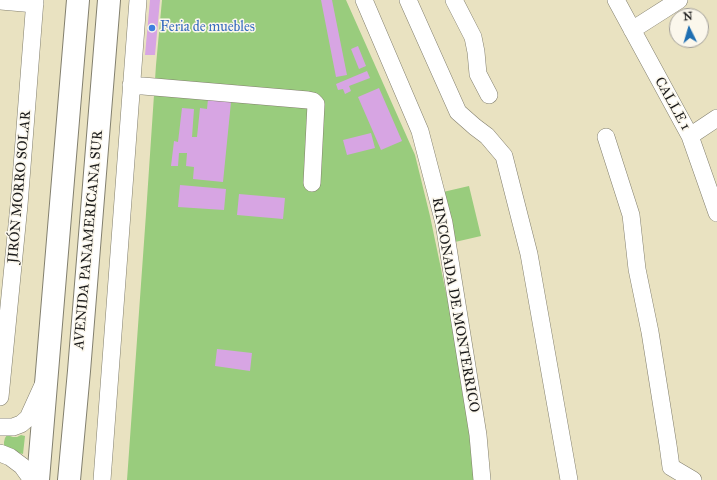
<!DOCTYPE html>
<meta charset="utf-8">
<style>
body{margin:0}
#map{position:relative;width:717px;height:480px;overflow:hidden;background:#e9e2c1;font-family:"IM FELL Great Primer",serif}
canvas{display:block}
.north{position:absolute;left:669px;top:8px;width:40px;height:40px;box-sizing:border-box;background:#fbf7ec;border:1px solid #a29f99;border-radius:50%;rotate:355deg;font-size:11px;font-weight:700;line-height:16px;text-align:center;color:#1c1c1c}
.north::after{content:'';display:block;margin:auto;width:14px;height:18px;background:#1f6fb2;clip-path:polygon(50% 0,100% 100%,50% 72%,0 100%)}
</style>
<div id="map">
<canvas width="717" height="480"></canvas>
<div class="north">N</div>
</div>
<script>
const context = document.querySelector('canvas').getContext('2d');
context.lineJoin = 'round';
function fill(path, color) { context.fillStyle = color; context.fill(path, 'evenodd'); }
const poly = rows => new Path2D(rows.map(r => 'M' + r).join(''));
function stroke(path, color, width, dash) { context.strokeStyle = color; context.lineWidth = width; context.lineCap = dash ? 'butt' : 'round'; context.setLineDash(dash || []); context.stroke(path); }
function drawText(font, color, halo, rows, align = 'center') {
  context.font = font + ' "IM FELL Great Primer",serif'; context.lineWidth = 3; context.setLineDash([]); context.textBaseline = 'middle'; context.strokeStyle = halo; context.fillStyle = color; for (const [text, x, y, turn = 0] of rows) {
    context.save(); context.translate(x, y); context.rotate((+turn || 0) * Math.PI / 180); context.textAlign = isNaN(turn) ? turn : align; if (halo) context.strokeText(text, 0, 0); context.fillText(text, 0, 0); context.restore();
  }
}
const green = poly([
 [162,0,346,0,415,155,430,216,449,307,475,466,476,480,127,480,146,214,156,65],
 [469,186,481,236,455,242,443,192],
 [7,435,13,437,17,437,21,435,25,436,23,454,4,449,4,442,5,438]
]);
const building = poly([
 [150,0,160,0,155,55,145,55],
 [321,0,332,0,347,75,336,77],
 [358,46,366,66,359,69,351,49],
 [367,71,370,78,349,86,351,91,345,94,343,89,338,90,336,84],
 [379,88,402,141,381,150,358,97],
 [208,99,231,102,223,182,193,179,194,167,186,166,187,153,179,153,178,166,171,166,174,141,178,142,182,108,194,109,192,137,197,137,200,108,207,109],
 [371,133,375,148,347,155,343,140],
 [180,185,226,189,224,210,178,207],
 [239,194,285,198,283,219,237,215],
 [217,349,252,353,250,371,215,366]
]);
const minor = poly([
 [364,0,420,131,444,223,478,435,482,480],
 [408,0,458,112,475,127,487,136,504,156,529,254,569,480],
 [454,0,473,37,476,52,478,74,489,95],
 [616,0,690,136,717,213],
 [0,1,35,4],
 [632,30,679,0],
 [131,85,308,100,313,101,316,104,312,183],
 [690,136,717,118],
 [606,137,631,215,637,269,650,332,668,445,671,467,693,480],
 [0,397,19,205,35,0],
 [0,427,13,427,21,424,28,418,43,385],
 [0,453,10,457,22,466,32,480],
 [102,480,138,0]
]);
const highway = poly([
 [38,480,78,0],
 [69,480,79,371,109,0]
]);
const markers = [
 [152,28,4,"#3f7fe0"]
];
const shopNames = [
 ["Feria de muebles",160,28]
];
const streetNames = [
 ["CALLE 1",672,104,61],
 ["JIRÓN MORRO SOLAR",20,187,-85],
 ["AVENIDA PANAMERICANA SUR",89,240,-85],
 ["RINCONADA DE MONTERRICO",455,305,80]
];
fill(green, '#99cc7d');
fill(building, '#d7a5e3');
stroke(minor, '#827f6e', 18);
stroke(highway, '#827f6e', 24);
stroke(minor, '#fff', 17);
stroke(highway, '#fff', 22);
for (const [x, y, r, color] of markers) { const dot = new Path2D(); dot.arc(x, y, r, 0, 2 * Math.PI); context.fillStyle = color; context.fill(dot); stroke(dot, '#fbf7ec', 1.5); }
drawText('14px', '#366cbe', '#fbf7ec', shopNames, 'left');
drawText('14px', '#1c1c1c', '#fbf7ec', streetNames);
</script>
